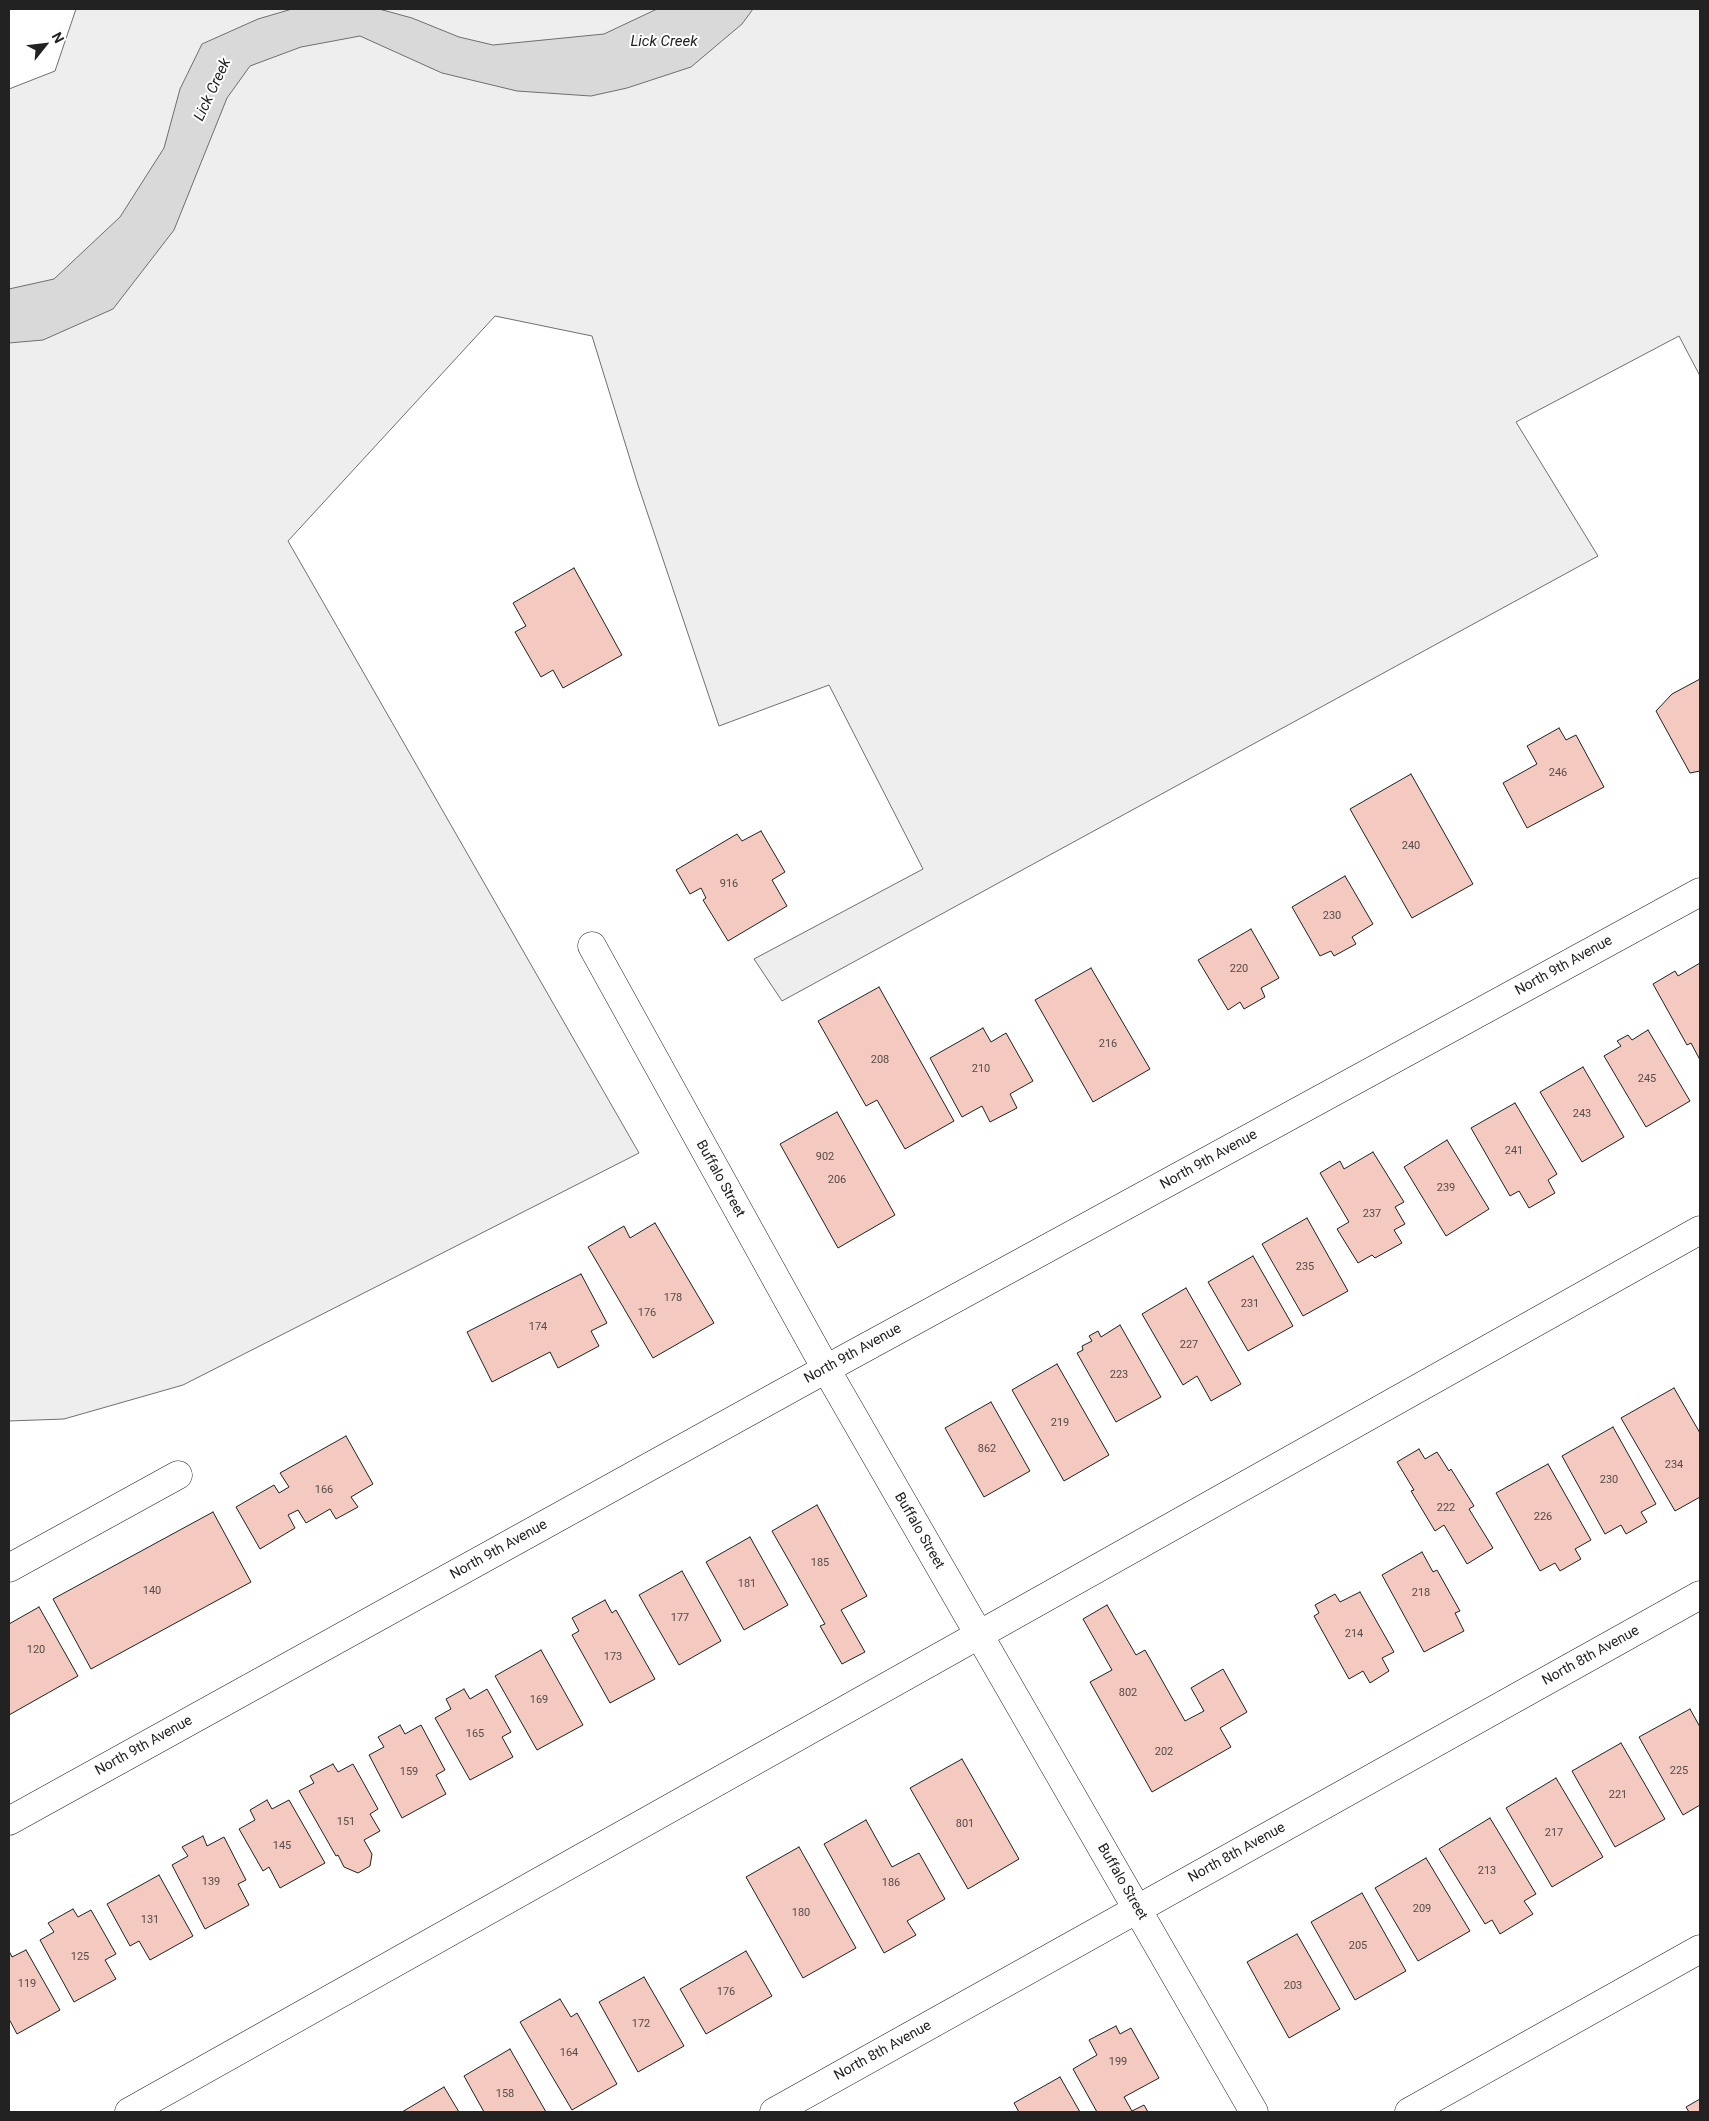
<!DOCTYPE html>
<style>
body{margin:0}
#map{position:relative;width:1709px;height:2121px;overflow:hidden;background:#fff;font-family:Roboto,sans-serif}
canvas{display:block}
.frame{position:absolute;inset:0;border:10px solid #222;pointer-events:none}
.north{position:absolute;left:20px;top:20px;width:50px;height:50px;-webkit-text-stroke:4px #fff;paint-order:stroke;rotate:61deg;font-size:14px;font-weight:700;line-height:20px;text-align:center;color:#222}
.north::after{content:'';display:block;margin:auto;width:18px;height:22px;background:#222;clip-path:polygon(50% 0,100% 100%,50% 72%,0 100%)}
</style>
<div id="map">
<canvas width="1709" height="2121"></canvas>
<div class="frame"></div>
<div class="north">N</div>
</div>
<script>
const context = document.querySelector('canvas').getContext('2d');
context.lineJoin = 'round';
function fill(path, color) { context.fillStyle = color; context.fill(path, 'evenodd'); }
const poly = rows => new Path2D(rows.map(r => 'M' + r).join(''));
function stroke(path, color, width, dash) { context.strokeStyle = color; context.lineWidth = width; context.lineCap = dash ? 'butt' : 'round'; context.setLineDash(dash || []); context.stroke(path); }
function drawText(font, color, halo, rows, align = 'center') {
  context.font = font + ' Roboto,sans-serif'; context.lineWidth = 4; context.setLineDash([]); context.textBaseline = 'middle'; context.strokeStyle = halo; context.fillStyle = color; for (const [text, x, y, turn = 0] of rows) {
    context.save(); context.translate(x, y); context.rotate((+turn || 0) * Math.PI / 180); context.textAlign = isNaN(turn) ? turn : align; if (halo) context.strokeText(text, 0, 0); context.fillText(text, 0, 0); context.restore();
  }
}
const green = poly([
 [76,9,1700,9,1700,376,1679,336,1516,422,1598,556,782,1001,754,959,923,869,829,685,719,726,638,485,592,336,495,316,288,541,639,1153,183,1385,64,1419,9,1421,9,89,55,71,76,9]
]);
const water = poly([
 [292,9,379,9,412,18,459,37,493,45,604,34,657,9,753,9,742,24,691,67,627,88,591,96,517,91,442,73,360,36,301,47,250,66,227,98,174,230,113,309,43,340,9,343,9,289,54,279,120,217,164,148,180,89,202,44,258,19,292,9]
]);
const building = poly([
 [574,568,622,655,563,688,553,670,541,677,515,632,526,626,513,603,574,568],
 [1700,679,1700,771,1690,773,1656,711,1672,694,1700,679],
 [1559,728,1566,740,1576,735,1604,787,1527,828,1503,783,1537,764,1527,746,1559,728],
 [1411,774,1473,884,1412,918,1350,809,1411,774],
 [761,831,785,872,772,880,787,906,728,941,703,900,706,898,701,888,690,894,676,870,737,834,742,841,761,831],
 [1345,876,1373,924,1352,937,1356,944,1334,956,1331,951,1320,956,1292,907,1345,876],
 [1251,929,1279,978,1261,988,1265,997,1244,1009,1240,1002,1228,1010,1198,960,1251,929],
 [1700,963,1700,1060,1691,1043,1687,1045,1653,984,1675,971,1678,976,1700,963],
 [1091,968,1150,1069,1093,1102,1035,1000,1091,968],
 [879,987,954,1121,905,1149,877,1100,866,1106,818,1021,879,987],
 [983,1028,991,1042,1006,1033,1033,1081,1010,1094,1017,1108,990,1122,982,1106,962,1117,930,1058,983,1028],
 [1648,1030,1690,1101,1646,1127,1604,1056,1621,1046,1617,1041,1628,1035,1632,1040,1648,1030],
 [1583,1067,1624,1137,1582,1162,1540,1092,1583,1067],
 [1515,1103,1557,1174,1548,1180,1555,1193,1529,1208,1519,1191,1510,1196,1471,1128,1515,1103],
 [837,1112,895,1215,838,1248,780,1144,837,1112],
 [1447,1140,1489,1209,1446,1236,1404,1167,1447,1140],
 [1373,1152,1404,1202,1395,1207,1405,1224,1394,1230,1402,1243,1375,1258,1372,1255,1358,1263,1337,1229,1349,1222,1320,1173,1340,1161,1344,1169,1373,1152],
 [1307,1218,1348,1291,1303,1316,1262,1244,1307,1218],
 [655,1223,714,1323,653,1358,588,1247,624,1226,630,1238,655,1223],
 [1253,1256,1293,1326,1248,1351,1208,1282,1253,1256],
 [581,1274,607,1323,591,1331,599,1346,558,1368,550,1352,492,1382,467,1332,581,1274],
 [1186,1288,1241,1384,1211,1401,1197,1376,1183,1385,1142,1314,1186,1288],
 [1120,1325,1161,1397,1116,1422,1077,1353,1083,1350,1082,1346,1092,1341,1089,1336,1098,1331,1101,1337,1120,1325],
 [1057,1364,1109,1455,1064,1481,1012,1390,1057,1364],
 [1674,1388,1700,1433,1700,1497,1675,1511,1621,1418,1674,1388],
 [991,1402,1030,1471,984,1497,945,1428,991,1402],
 [1613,1427,1656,1504,1641,1512,1647,1522,1626,1534,1621,1525,1605,1534,1562,1456,1613,1427],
 [346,1436,373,1484,351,1497,358,1507,336,1519,330,1509,306,1523,298,1510,288,1515,295,1528,260,1549,236,1507,274,1485,279,1493,289,1487,280,1473,346,1436],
 [1419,1449,1425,1459,1437,1452,1449,1471,1451,1469,1474,1506,1469,1509,1493,1548,1467,1564,1444,1525,1435,1531,1411,1491,1414,1490,1397,1462,1419,1449],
 [1548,1464,1591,1540,1575,1549,1581,1559,1560,1571,1555,1563,1540,1571,1496,1493,1548,1464],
 [817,1505,867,1596,841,1610,865,1652,842,1664,820,1626,825,1624,772,1531,817,1505],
 [213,1512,251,1582,91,1669,53,1599,213,1512],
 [750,1537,788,1605,744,1630,706,1562,750,1537],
 [1422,1552,1433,1572,1437,1570,1460,1611,1455,1613,1464,1631,1424,1652,1382,1575,1422,1552],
 [682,1571,721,1641,679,1665,639,1595,682,1571],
 [1360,1592,1394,1652,1382,1658,1389,1671,1370,1683,1363,1671,1349,1679,1314,1616,1319,1613,1315,1605,1335,1594,1340,1602,1360,1592],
 [605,1600,612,1613,616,1610,655,1679,610,1703,572,1635,579,1631,572,1618,605,1600],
 [1107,1605,1136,1655,1145,1650,1185,1721,1204,1711,1191,1688,1223,1669,1247,1712,1220,1728,1231,1747,1152,1792,1090,1682,1112,1670,1083,1619,1107,1605],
 [39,1607,78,1676,9,1715,9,1624,39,1607],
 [541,1650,583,1725,537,1750,495,1676,541,1650],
 [464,1689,470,1699,487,1689,511,1732,502,1737,513,1757,470,1780,435,1718,451,1709,446,1699,464,1689],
 [1690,1709,1700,1727,1700,1805,1683,1815,1639,1737,1690,1709],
 [400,1725,405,1734,421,1725,445,1770,436,1775,446,1794,402,1818,369,1755,384,1747,378,1737,400,1725],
 [1621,1743,1665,1819,1615,1847,1572,1771,1621,1743],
 [962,1759,1019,1859,968,1889,910,1788,962,1759],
 [333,1764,338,1772,353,1764,378,1809,370,1814,380,1831,364,1840,372,1854,370,1866,358,1873,344,1867,338,1855,336,1856,299,1791,314,1783,310,1776,333,1764],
 [1556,1778,1603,1857,1552,1887,1506,1808,1556,1778],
 [267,1800,272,1809,289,1800,325,1863,280,1888,269,1867,263,1871,239,1829,255,1820,250,1810,267,1800],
 [1490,1818,1536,1894,1524,1901,1533,1914,1500,1934,1492,1920,1485,1924,1439,1849,1490,1818],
 [866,1820,892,1867,919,1853,945,1899,907,1921,916,1935,884,1953,824,1844,866,1820],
 [203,1836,207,1846,224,1837,246,1880,238,1884,249,1905,205,1929,172,1865,188,1856,182,1847,203,1836],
 [799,1847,856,1948,803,1978,746,1877,799,1847],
 [1426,1858,1470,1931,1418,1961,1375,1888,1426,1858],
 [159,1875,193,1936,150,1960,139,1941,130,1946,107,1904,159,1875],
 [1362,1893,1406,1971,1355,2000,1311,1922,1362,1893],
 [73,1909,78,1917,91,1910,116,1954,105,1960,116,1979,74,2002,40,1940,54,1932,48,1923,73,1909],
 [1297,1934,1340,2009,1289,2038,1247,1962,1297,1934],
 [26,1950,60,2010,17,2034,9,2019,9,1951,12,1957,26,1950],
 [746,1951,772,1996,706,2034,680,1989,746,1951],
 [644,1977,684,2046,638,2072,599,2002,644,1977],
 [560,1999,571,2017,577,2013,617,2084,572,2110,520,2022,560,1999],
 [1116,2026,1120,2034,1131,2028,1159,2078,1124,2097,1132,2111,1144,2105,1148,2112,1097,2112,1073,2069,1097,2055,1089,2040,1116,2026],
 [510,2049,546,2112,484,2112,464,2076,510,2049],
 [1060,2077,1080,2112,1019,2112,1014,2103,1060,2077],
 [444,2087,459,2112,402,2112,444,2087],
 [1700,2099,1700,2112,1689,2112,1686,2107,1700,2099]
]);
const minor = poly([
 [592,946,826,1369,1254,2112],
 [9,1568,178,1475],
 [9,1821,826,1369,1700,892],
 [129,2112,1700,1230],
 [774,2112,1700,1595],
 [1409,2112,1700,1949]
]);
const numberNames = [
 ["246",1558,773],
 ["240",1411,846],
 ["916",729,884],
 ["230",1332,916],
 ["220",1239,969],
 ["216",1108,1044],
 ["208",880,1060],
 ["210",981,1069],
 ["245",1647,1079],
 ["243",1582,1114],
 ["241",1514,1151],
 ["902",825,1157],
 ["206",837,1180],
 ["239",1446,1188],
 ["237",1372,1214],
 ["235",1305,1267],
 ["178",673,1298],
 ["231",1250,1304],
 ["176",647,1313],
 ["174",538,1327],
 ["227",1189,1345],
 ["223",1119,1375],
 ["219",1060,1423],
 ["862",987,1449],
 ["234",1674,1465],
 ["230",1609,1480],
 ["166",324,1490],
 ["222",1446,1508],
 ["226",1543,1517],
 ["185",820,1563],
 ["181",747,1584],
 ["140",152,1591],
 ["218",1421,1593],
 ["177",680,1618],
 ["214",1354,1634],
 ["120",36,1650],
 ["173",613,1657],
 ["802",1128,1693],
 ["169",539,1700],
 ["165",475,1734],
 ["202",1164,1752],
 ["225",1679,1771],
 ["159",409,1772],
 ["221",1618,1795],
 ["151",346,1822],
 ["801",965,1824],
 ["217",1554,1833],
 ["145",282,1846],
 ["213",1487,1871],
 ["139",211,1882],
 ["186",891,1883],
 ["209",1422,1909],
 ["180",801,1913],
 ["131",150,1920],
 ["205",1358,1946],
 ["125",80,1957],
 ["119",27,1984],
 ["203",1293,1986],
 ["176",726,1992],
 ["172",641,2024],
 ["164",569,2053],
 ["199",1118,2062],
 ["158",505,2094]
];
const streetNames = [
 ["North 9th Avenue",1564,966,-29],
 ["North 9th Avenue",1209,1160,-29],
 ["Buffalo Street",720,1179,61],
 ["North 9th Avenue",853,1354,-29],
 ["Buffalo Street",919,1531,60],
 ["North 9th Avenue",499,1550,-29],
 ["North 8th Avenue",1591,1656,-29],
 ["North 9th Avenue",144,1746,-29],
 ["North 8th Avenue",1237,1853,-29],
 ["Buffalo Street",1122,1882,60],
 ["North 8th Avenue",883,2051,-29]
];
const waterNames = [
 ["Lick Creek",664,42],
 ["Lick Creek",213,90,-65]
];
fill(green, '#eee');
stroke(green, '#6f6f6f', 1);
fill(water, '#d9d9d9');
stroke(water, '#6f6f6f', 1);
fill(building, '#f3c9c0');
stroke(building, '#222', 1);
stroke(minor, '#222', 29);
stroke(minor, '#fff', 28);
drawText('11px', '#564c4a', null, numberNames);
drawText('14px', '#222', '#fff', streetNames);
drawText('italic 15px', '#222', '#fff', waterNames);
</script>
